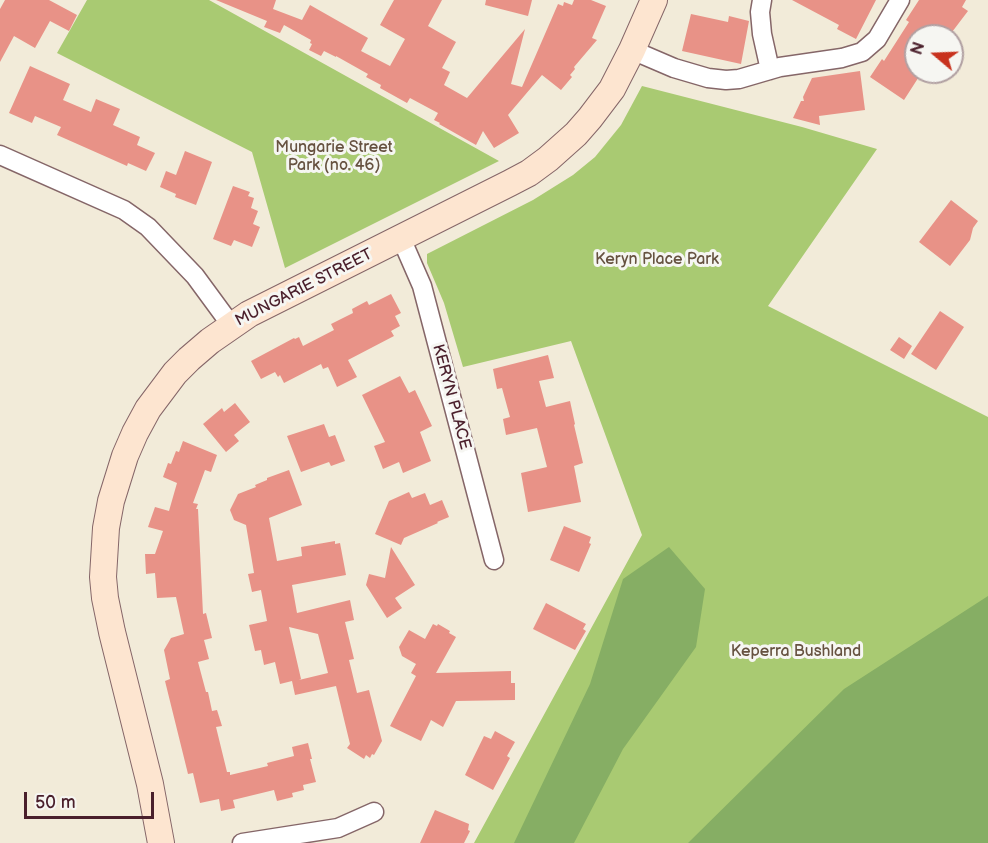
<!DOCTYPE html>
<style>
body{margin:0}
#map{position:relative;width:988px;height:843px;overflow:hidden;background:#f2ebd9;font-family:"Balsamiq Sans",sans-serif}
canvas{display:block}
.north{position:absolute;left:904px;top:24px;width:60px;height:60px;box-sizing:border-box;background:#f6f6f2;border:2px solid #b1a0a2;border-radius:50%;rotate:289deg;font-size:16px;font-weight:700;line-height:24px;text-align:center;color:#4a1f2b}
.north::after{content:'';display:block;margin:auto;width:21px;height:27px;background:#c8321e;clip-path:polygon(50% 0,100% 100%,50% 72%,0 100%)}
.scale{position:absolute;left:24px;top:792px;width:130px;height:27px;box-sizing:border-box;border:3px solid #4a1f2b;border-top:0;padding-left:8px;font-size:18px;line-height:21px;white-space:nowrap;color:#4a1f2b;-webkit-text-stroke:4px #f6f6f2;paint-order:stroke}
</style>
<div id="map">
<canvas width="988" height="843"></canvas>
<div class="north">N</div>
<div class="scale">50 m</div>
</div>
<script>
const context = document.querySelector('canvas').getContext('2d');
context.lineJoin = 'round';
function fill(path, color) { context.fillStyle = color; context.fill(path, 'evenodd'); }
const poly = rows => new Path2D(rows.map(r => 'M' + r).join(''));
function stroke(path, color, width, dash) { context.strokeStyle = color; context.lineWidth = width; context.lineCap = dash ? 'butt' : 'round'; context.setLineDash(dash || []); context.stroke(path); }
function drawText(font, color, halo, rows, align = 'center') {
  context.font = font + ' "Balsamiq Sans",sans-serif'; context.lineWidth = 6; context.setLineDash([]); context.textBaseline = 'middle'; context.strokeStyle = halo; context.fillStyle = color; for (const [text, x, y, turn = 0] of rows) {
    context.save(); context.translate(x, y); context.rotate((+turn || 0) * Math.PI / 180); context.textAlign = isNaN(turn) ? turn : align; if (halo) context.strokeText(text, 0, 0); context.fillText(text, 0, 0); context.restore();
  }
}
const green = poly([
 [87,0,209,0,499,161,285,268,252,152,57,53],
 [642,86,802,127,877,149,768,306,988,417,988,843,474,843,642,535,571,341,463,367,444,303,427,263,427,254,533,200,573,175,595,157,621,125]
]);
const forest = poly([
 [669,547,705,589,696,647,623,749,574,843,514,843,590,684,623,579],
 [988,596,988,843,688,843,844,689]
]);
const building = poly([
 [5,0,49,0,77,15,69,31,50,21,35,48,14,36,0,62,0,9],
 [216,0,276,0,273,9,302,20,310,5,368,38,361,51,390,66,405,39,380,25,394,0,442,0,428,26,456,42,442,68,450,72,444,85,467,98,525,29,511,84,522,87,558,4,563,6,564,2,572,5,574,0,591,0,606,6,592,38,597,40,574,67,575,69,570,75,572,77,561,90,542,75,508,115,519,133,494,148,483,131,476,145,439,124,440,123,434,120,438,113,410,98,407,103,380,88,381,85,366,77,368,74,336,56,336,57,324,51,321,56,309,50,312,44,310,43,311,40,284,25,280,33,264,27,267,21],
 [486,0,532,0,528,16,485,5],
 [792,0,876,0,856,39,837,29,839,25],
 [919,0,966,0,962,7,968,11,949,36,916,36,916,72,922,72,904,100,870,77,882,59,884,61,909,22,906,20],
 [691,14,728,22,729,16,749,21,741,64,682,51],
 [30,66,70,84,63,100,91,112,96,99,120,109,113,125,140,137,137,145,155,153,146,171,128,163,127,166,57,135,61,127,35,116,32,123,9,113],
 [860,71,865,110,819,116,820,125,793,118,801,101,804,101,803,97,812,78],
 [185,151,212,162,196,205,175,197,176,194,160,187,166,171,176,175],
 [233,186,250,192,248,196,254,198,251,208,258,211,253,224,260,227,252,247,234,240,231,246,213,239],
 [951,200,978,221,973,228,970,240,950,266,919,242],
 [391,294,401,313,395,316,400,326,391,331,394,336,348,360,357,377,337,387,328,367,323,369,321,364,284,383,280,375,278,377,275,372,261,379,251,361,294,338,295,339,299,337,303,346,334,330,331,324,353,313,352,309,367,301,369,305],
 [940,311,964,327,936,370,911,354],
 [899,337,912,346,904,359,890,350],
 [548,355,554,378,539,381,546,407,570,401,575,424,574,425,583,463,574,466,581,502,528,512,521,473,547,467,537,428,506,435,503,419,510,417,502,388,497,389,493,369],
 [400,376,409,393,415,390,432,426,420,432,431,461,403,473,399,462,383,469,374,446,385,442,362,395],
 [235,403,250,422,234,435,239,441,226,452,203,424,222,408,224,412],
 [324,424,329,437,335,435,345,461,331,466,329,462,301,472,287,436],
 [183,441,217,455,211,472,205,470,193,503,198,504,196,509,198,509,203,614,206,613,212,638,204,640,209,659,198,662,206,692,208,692,212,711,217,710,222,726,216,727,227,772,230,772,230,775,268,766,267,763,294,756,292,747,308,743,312,759,310,759,316,782,303,785,304,790,292,793,293,797,277,801,274,790,233,800,235,808,221,811,219,799,200,803,193,773,188,774,165,681,170,679,164,650,171,638,184,634,176,597,157,598,155,573,146,574,145,554,155,554,163,531,148,527,155,507,169,511,177,483,163,477,168,463,171,464,176,451,179,452],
 [289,470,302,505,269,518,277,561,302,556,301,547,335,541,335,544,340,543,346,575,292,585,297,613,350,600,354,620,345,622,354,659,349,660,357,693,369,690,382,741,374,755,372,754,370,758,366,755,364,759,347,748,350,744,336,686,295,695,292,681,280,684,275,662,264,665,261,650,255,651,249,625,267,621,261,590,252,592,248,574,254,573,246,525,234,520,230,510,238,494,256,487,255,485,267,480,267,478],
 [289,627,318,634,328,673,299,680,301,679],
 [409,492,412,498,425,493,430,505,442,500,449,517,437,522,438,523,404,538,401,545,375,534,389,501],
 [564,526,591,537,589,543,591,544,579,572,550,560],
 [391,547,415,585,395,598,402,608,387,618,366,585,369,574,385,578],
 [546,603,586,624,583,629,586,631,575,650,533,629],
 [433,624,437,626,438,624,450,631,449,633,456,637,436,673,511,671,511,683,515,683,515,700,456,701,443,727,431,720,421,741,390,726,416,676,411,673,416,664,402,656,399,647,409,630,425,639],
 [495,731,515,742,507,756,510,758,493,790,465,775,484,736,491,739],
 [435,810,469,824,468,830,470,831,464,843,420,843]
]);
const street = poly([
 [762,0,760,12,762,34,770,70],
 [632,50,674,68,708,78,726,80,739,79,780,67,842,58,862,52,877,39,900,0],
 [0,155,124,210,148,227,195,276,231,325],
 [401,238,422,286,494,560],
 [242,843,338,828,374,812]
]);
const secondary = poly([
 [161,843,150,784,112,632,105,598,103,577,106,528,111,501,125,456,135,433,148,409,175,373,189,359,210,341,249,314,510,183,529,173,548,159,576,134,590,118,612,89,632,50,654,0]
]);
const parkNames = [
 ["Mungarie Street",334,148],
 ["Park (no. 46)",334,166],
 ["Keryn Place Park",657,260],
 ["Keperra Bushland",796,652]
];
const streetNames = [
 ["MUNGARIE STREET",304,288,-27],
 ["KERYN PLACE",451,397,75]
];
fill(green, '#a9ca72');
fill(forest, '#86ae64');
fill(building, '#e89287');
stroke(street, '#856668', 21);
stroke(secondary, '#856668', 28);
stroke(street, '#fff', 18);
stroke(secondary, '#fde5d0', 26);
drawText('16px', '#665240', '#f6f6f2', parkNames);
drawText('16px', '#4a1f2b', '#f6f6f2', streetNames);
</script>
